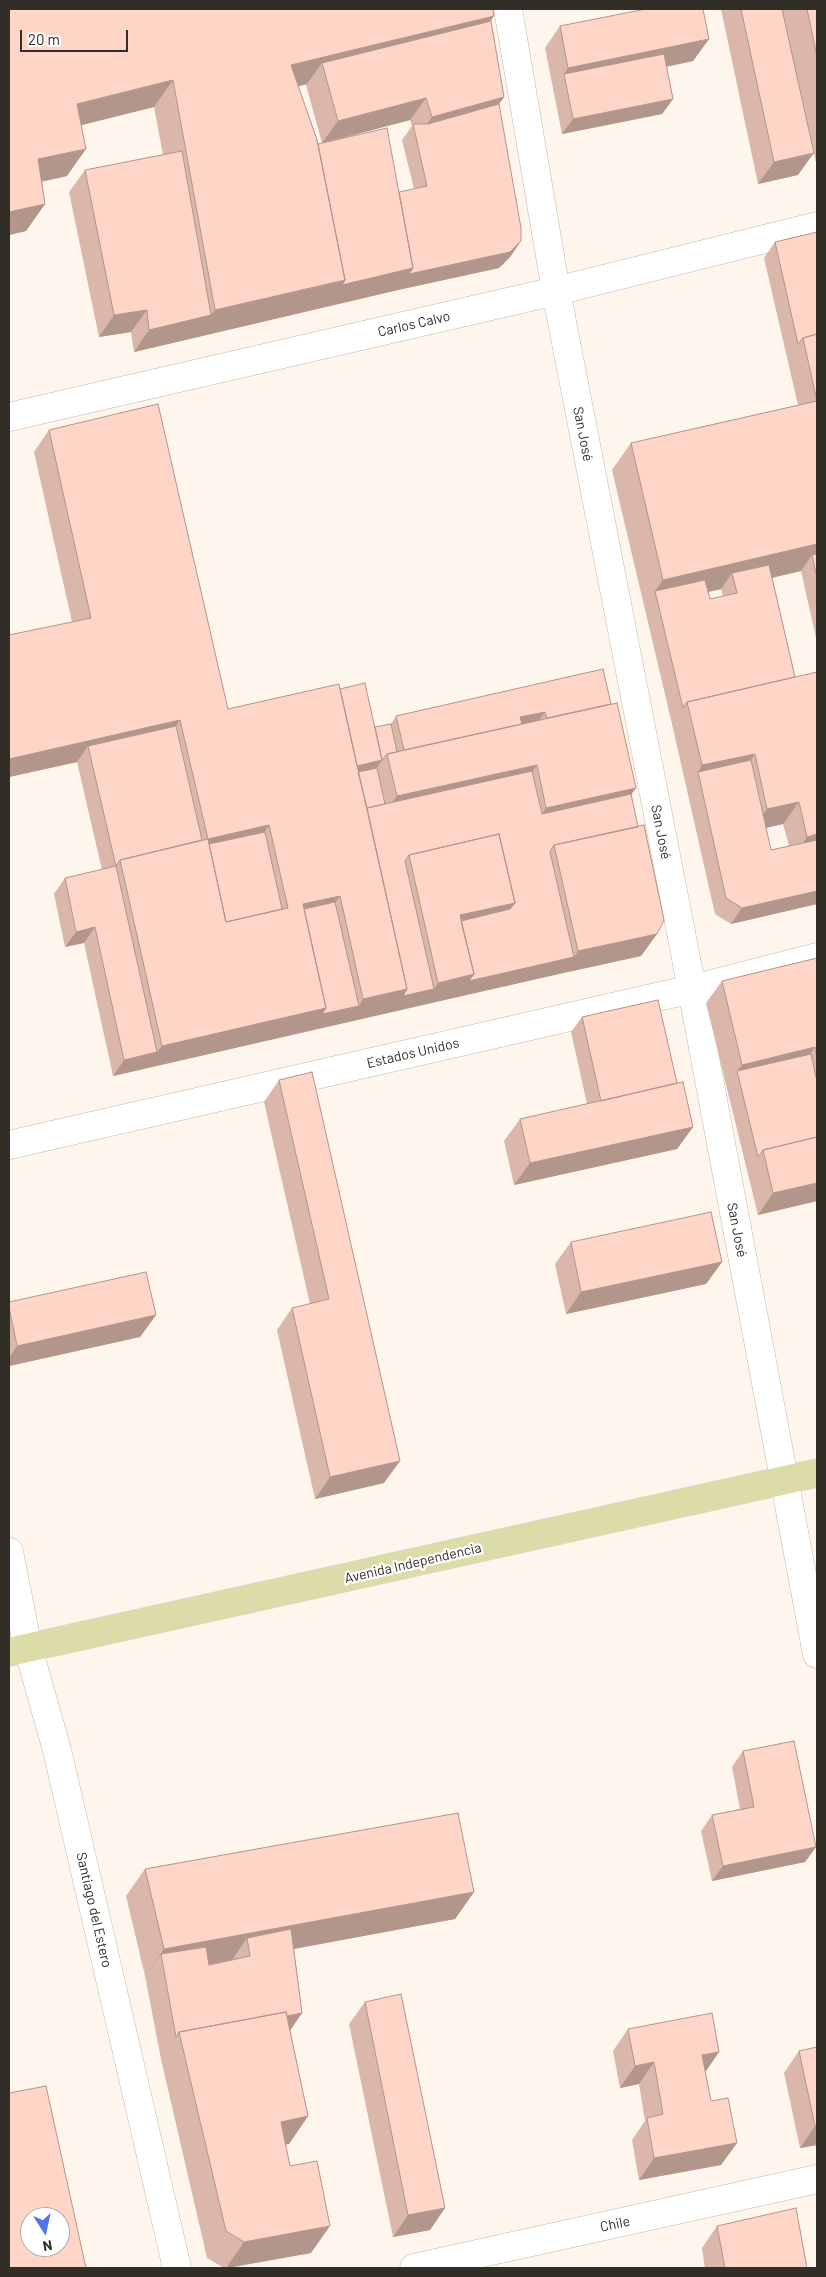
<!DOCTYPE html>
<meta charset="utf-8">
<style>
body{margin:0}
#map{position:relative;width:826px;height:2277px;overflow:hidden;background:#fef6ed;font-family:Barlow,sans-serif}
canvas{display:block}
.frame{position:absolute;inset:0;border:10px solid #312d27;pointer-events:none}
.north{position:absolute;left:20px;top:2207px;width:50px;height:50px;box-sizing:border-box;background:#fff;border:1px solid #adaba9;border-radius:50%;rotate:170deg;font-size:14px;font-weight:700;line-height:20px;text-align:center;color:#312d27}
.north::after{content:'';display:block;margin:auto;width:18px;height:22px;background:#5076ea;clip-path:polygon(50% 0,100% 100%,50% 72%,0 100%)}
.scale{position:absolute;left:20px;top:30px;width:108px;height:22px;box-sizing:border-box;border:2px solid #312d27;border-top:0;padding-left:6px;font-size:15px;line-height:18px;white-space:nowrap;color:#312d27;-webkit-text-stroke:4px #fff;paint-order:stroke}
</style>
<div id="map">
<canvas width="826" height="2277"></canvas>
<div class="frame"></div>
<div class="north">N</div>
<div class="scale">20 m</div>
</div>
<script>
const context = document.querySelector('canvas').getContext('2d');
context.lineJoin = 'round';
const poly = rows => new Path2D(rows.map(r => 'M' + r).join(''));
function stroke(path, color, width, dash) { context.strokeStyle = color; context.lineWidth = width; context.lineCap = dash ? 'butt' : 'round'; context.setLineDash(dash || []); context.stroke(path); }
function fill(path, color) { context.fillStyle = color; context.fill(path, 'evenodd'); }
function drawText(font, color, halo, rows, align = 'center') {
  context.font = font + ' Barlow,sans-serif'; context.lineWidth = 4.5; context.setLineDash([]); context.textBaseline = 'middle'; context.strokeStyle = halo; context.fillStyle = color; for (const [text, x, y, turn = 0] of rows) {
    context.save(); context.translate(x, y); context.rotate((+turn || 0) * Math.PI / 180); context.textAlign = isNaN(turn) ? turn : align; if (halo) context.strokeText(text, 0, 0); context.fillText(text, 0, 0); context.restore();
  }
}
const minor = poly([
 [508,9,556,291,692,989,817,1654],
 [9,417,556,291,817,226],
 [9,1145,692,989,817,957],
 [9,1552,28,1648,57,1750,177,2268],
 [414,2268,817,2179]
]);
const primary = poly([
 [9,1652,817,1473]
]);
const wall = poly([
 [9,9,491,21,504,97,499,104,521,241,510,257,499,268,398,290,134,352,131,332,99,337,69,192,85,170,163,155,154,107,81,125,67,176,42,182,45,204,26,231,9,235],
 [307,84,306,85,322,143,318,144,298,86],
 [410,120,412,126,402,140,414,189,399,192,332,141],
 [721,9,817,9,817,167,801,96,798,175,758,184],
 [560,26,709,39,693,61,667,67,673,99,662,114,562,134,545,48],
 [817,232,817,642,801,571,772,578,795,677,817,672,817,904,731,924,715,914,672,724,612,470,631,443,798,405,764,258,775,242],
 [721,589,723,596,710,599,708,592],
 [783,824,789,846,771,850,766,828],
 [49,430,228,709,340,689,375,727,391,724,396,716,611,704,636,788,631,794,657,934,641,956,392,1011,113,1076,84,943,65,947,54,894,65,878,102,870,77,762,9,777,72,622,34,452],
 [817,958,817,1201,758,1215,706,1003,722,981],
 [582,1017,677,1083,693,1127,677,1149,514,1185,504,1141,520,1119,587,1104,571,1032],
 [279,1080,384,1483,315,1499,277,1330,292,1308,310,1304,264,1102],
 [571,1242,722,1262,706,1284,566,1314,555,1264],
 [9,1302,156,1315,140,1337,9,1366],
 [743,1751,816,1847,805,1862,712,1881,701,1831,712,1815,740,1809,732,1767],
 [145,1869,474,1892,455,1919,294,1949,302,2013,290,2030,308,2116,289,2144,285,2144,290,2166,311,2253,229,2268,224,2268,207,2258,161,2059,145,1976,126,1896],
 [365,2002,445,2208,430,2230,393,2237,349,2024],
 [628,2029,705,2071,711,2101,737,2143,721,2165,639,2180,632,2140,645,2121,639,2084,620,2088,613,2051],
 [817,2047,817,2145,800,2148,784,2073,799,2051],
 [717,2226,807,2268,705,2268,702,2248]
]);
const shadedWall = poly([
 [494,16,475,43,322,63,307,84,272,93,291,65],
 [709,39,693,61,567,87,564,74,568,68],
 [173,80,154,107,58,131,77,104],
 [504,97,488,119,417,139,432,117],
 [426,98,410,120,322,143,338,121],
 [673,99,662,114,562,134,573,119],
 [86,149,67,176,19,186,38,159],
 [814,153,798,175,758,184,774,162],
 [45,204,26,231,9,235,9,212],
 [521,241,510,257,499,268,398,290,134,352,149,330,211,315,215,310],
 [147,310,131,332,99,337,114,315],
 [817,544,817,567,812,555,801,571,735,586,732,573,721,589,658,603,655,591,663,580],
 [545,712,534,727,521,730,520,717],
 [180,720,165,742,88,746,77,762,9,777,9,759],
 [755,754,740,776,698,772,702,765],
 [382,760,371,776,348,781,351,767],
 [537,765,521,787,387,810,397,796],
 [636,788,620,810,531,830,546,808],
 [799,802,783,824,752,831,767,809],
 [269,825,254,847,124,877,208,839],
 [817,834,817,853,792,859,807,837],
 [817,891,817,904,731,924,742,908],
 [340,896,324,918,301,923,303,904],
 [515,903,499,925,459,934,460,915],
 [95,927,84,943,65,947,76,932],
 [657,934,641,956,563,973,113,1076,124,1060,157,1052,162,1046,326,1008,359,1006,363,999,407,989,434,989,438,983,474,974,574,957,578,951],
 [815,1047,800,1069,737,1071,742,1065],
 [693,1127,677,1149,514,1185,530,1163],
 [817,1183,817,1201,758,1215,773,1193],
 [722,1262,706,1284,566,1314,581,1292],
 [156,1315,140,1337,9,1366,9,1358,17,1346],
 [400,1461,384,1483,315,1499,330,1477],
 [816,1847,805,1862,712,1881,723,1866],
 [474,1892,455,1919,250,1957,247,1938,232,1960,164,1972,161,1954,145,1976,164,1949],
 [302,2013,287,2035,180,2036],
 [719,2052,704,2074,702,2055],
 [654,2062,639,2084,620,2088,635,2066],
 [308,2116,289,2144,262,2149,281,2122],
 [815,2126,817,2126,817,2145,800,2148],
 [737,2143,721,2165,639,2180,654,2158],
 [445,2208,430,2230,393,2237,408,2215],
 [330,2226,311,2253,226,2268,244,2242]
]);
const building = poly([
 [9,9,493,9,494,16,291,65,317,140,345,280,215,310,173,80,77,104,86,149,38,159,45,204,9,212,9,9],
 [646,9,703,9,709,39,568,68,560,26,646,9],
 [741,9,782,9,814,153,774,162,741,9],
 [807,9,817,9,817,56,807,9],
 [491,21,504,97,432,117,426,98,338,121,322,63,491,21],
 [664,54,673,99,573,119,564,74,664,54],
 [499,104,521,228,521,241,510,252,409,274,413,268,399,192,427,186,413,124,428,124,499,104],
 [387,128,413,268,342,285,345,280,318,144,387,128],
 [182,151,211,315,149,330,147,310,114,315,85,170,182,151],
 [817,232,817,334,803,338,798,344,775,242,817,232],
 [817,334,817,401,803,338,817,334],
 [817,401,817,544,663,580,631,443,817,401],
 [158,404,228,709,339,684,407,989,363,999,340,896,303,904,326,1008,162,1046,120,860,208,839,226,922,288,908,269,825,208,839,180,720,9,759,9,635,91,618,49,430,158,404],
 [817,554,817,578,812,555,817,554],
 [769,565,795,677,687,702,683,708,655,591,705,580,710,599,737,593,732,573,769,565],
 [603,669,611,704,547,718,545,712,520,717,522,724,404,750,396,716,603,669],
 [817,672,817,834,807,837,799,802,767,809,755,754,702,765,687,702,817,672],
 [365,683,382,760,357,766,340,689,365,683],
 [617,703,636,788,546,808,537,765,397,796,387,754,617,703],
 [391,724,397,752,387,754,382,760,375,727,391,724],
 [176,726,202,840,120,860,116,866,88,746,176,726],
 [751,760,771,850,817,840,817,891,742,908,726,898,698,772,751,760],
 [377,768,385,804,367,808,358,772,377,768],
 [532,771,542,814,631,794,638,827,554,845,550,852,574,957,469,981,474,974,461,921,510,909,515,903,499,834,409,855,405,861,434,989,403,996,407,989,367,808,532,771],
 [644,825,664,920,657,934,578,951,554,845,644,825],
 [265,832,282,909,226,922,209,844,265,832],
 [499,834,515,903,460,915,474,974,438,983,409,855,499,834],
 [116,866,157,1052,124,1060,95,927,76,932,65,878,116,866],
 [335,902,359,1006,322,1014,326,1008,304,909,335,902],
 [817,958,817,1057,815,1047,742,1065,722,981,817,958],
 [658,1000,677,1083,601,1101,582,1017,658,1000],
 [811,1054,817,1082,817,1137,763,1150,758,1157,737,1071,811,1054],
 [312,1072,400,1461,330,1477,292,1308,329,1299,279,1080,312,1072],
 [683,1082,693,1127,530,1163,520,1119,683,1082],
 [817,1137,817,1183,773,1193,763,1150,817,1137],
 [711,1212,722,1262,581,1292,571,1242,711,1212],
 [146,1272,156,1315,17,1346,9,1307,9,1302,146,1272],
 [794,1741,816,1847,723,1866,712,1815,754,1807,743,1751,794,1741],
 [458,1813,474,1892,164,1949,145,1869,458,1813],
 [291,1929,302,2013,287,2016,286,2012,179,2032,176,2037,161,1954,206,1947,209,1965,250,1956,247,1938,291,1929],
 [401,1994,445,2208,408,2215,365,2002,401,1994],
 [286,2012,308,2116,281,2122,290,2166,317,2161,330,2226,244,2242,226,2231,179,2032,286,2012],
 [712,2013,719,2052,702,2055,711,2101,728,2098,737,2143,654,2158,647,2118,663,2114,654,2062,635,2066,628,2029,712,2013],
 [817,2047,817,2126,815,2126,799,2051,817,2047],
 [46,2086,86,2268,9,2268,9,2093,46,2086],
 [30,2217,60,2217,60,2247,30,2247,30,2217],
 [796,2208,807,2268,725,2268,717,2226,796,2208]
]);
const streetNames = [
 ["Carlos Calvo",414,324,-13],
 ["San José",583,434,79],
 ["San José",661,832,79],
 ["Estados Unidos",413,1053,-13],
 ["San José",737,1230,79],
 ["Avenida Independencia",413,1563,-13],
 ["Santiago del Estero",94,1910,77],
 ["Chile",615,2224,-12]
];
stroke(minor, '#c3b8a8', 29);
stroke(primary, '#d6d5d4', 29);
stroke(minor, '#fff', 28);
stroke(primary, '#dcdca8', 28);
fill(wall, '#dab7aa');
fill(shadedWall, '#b2958b');
fill(building, '#fed5c6');
stroke(building, '#b2958b', 1);
drawText('14px', '#312d27', '#fff', streetNames);
</script>
